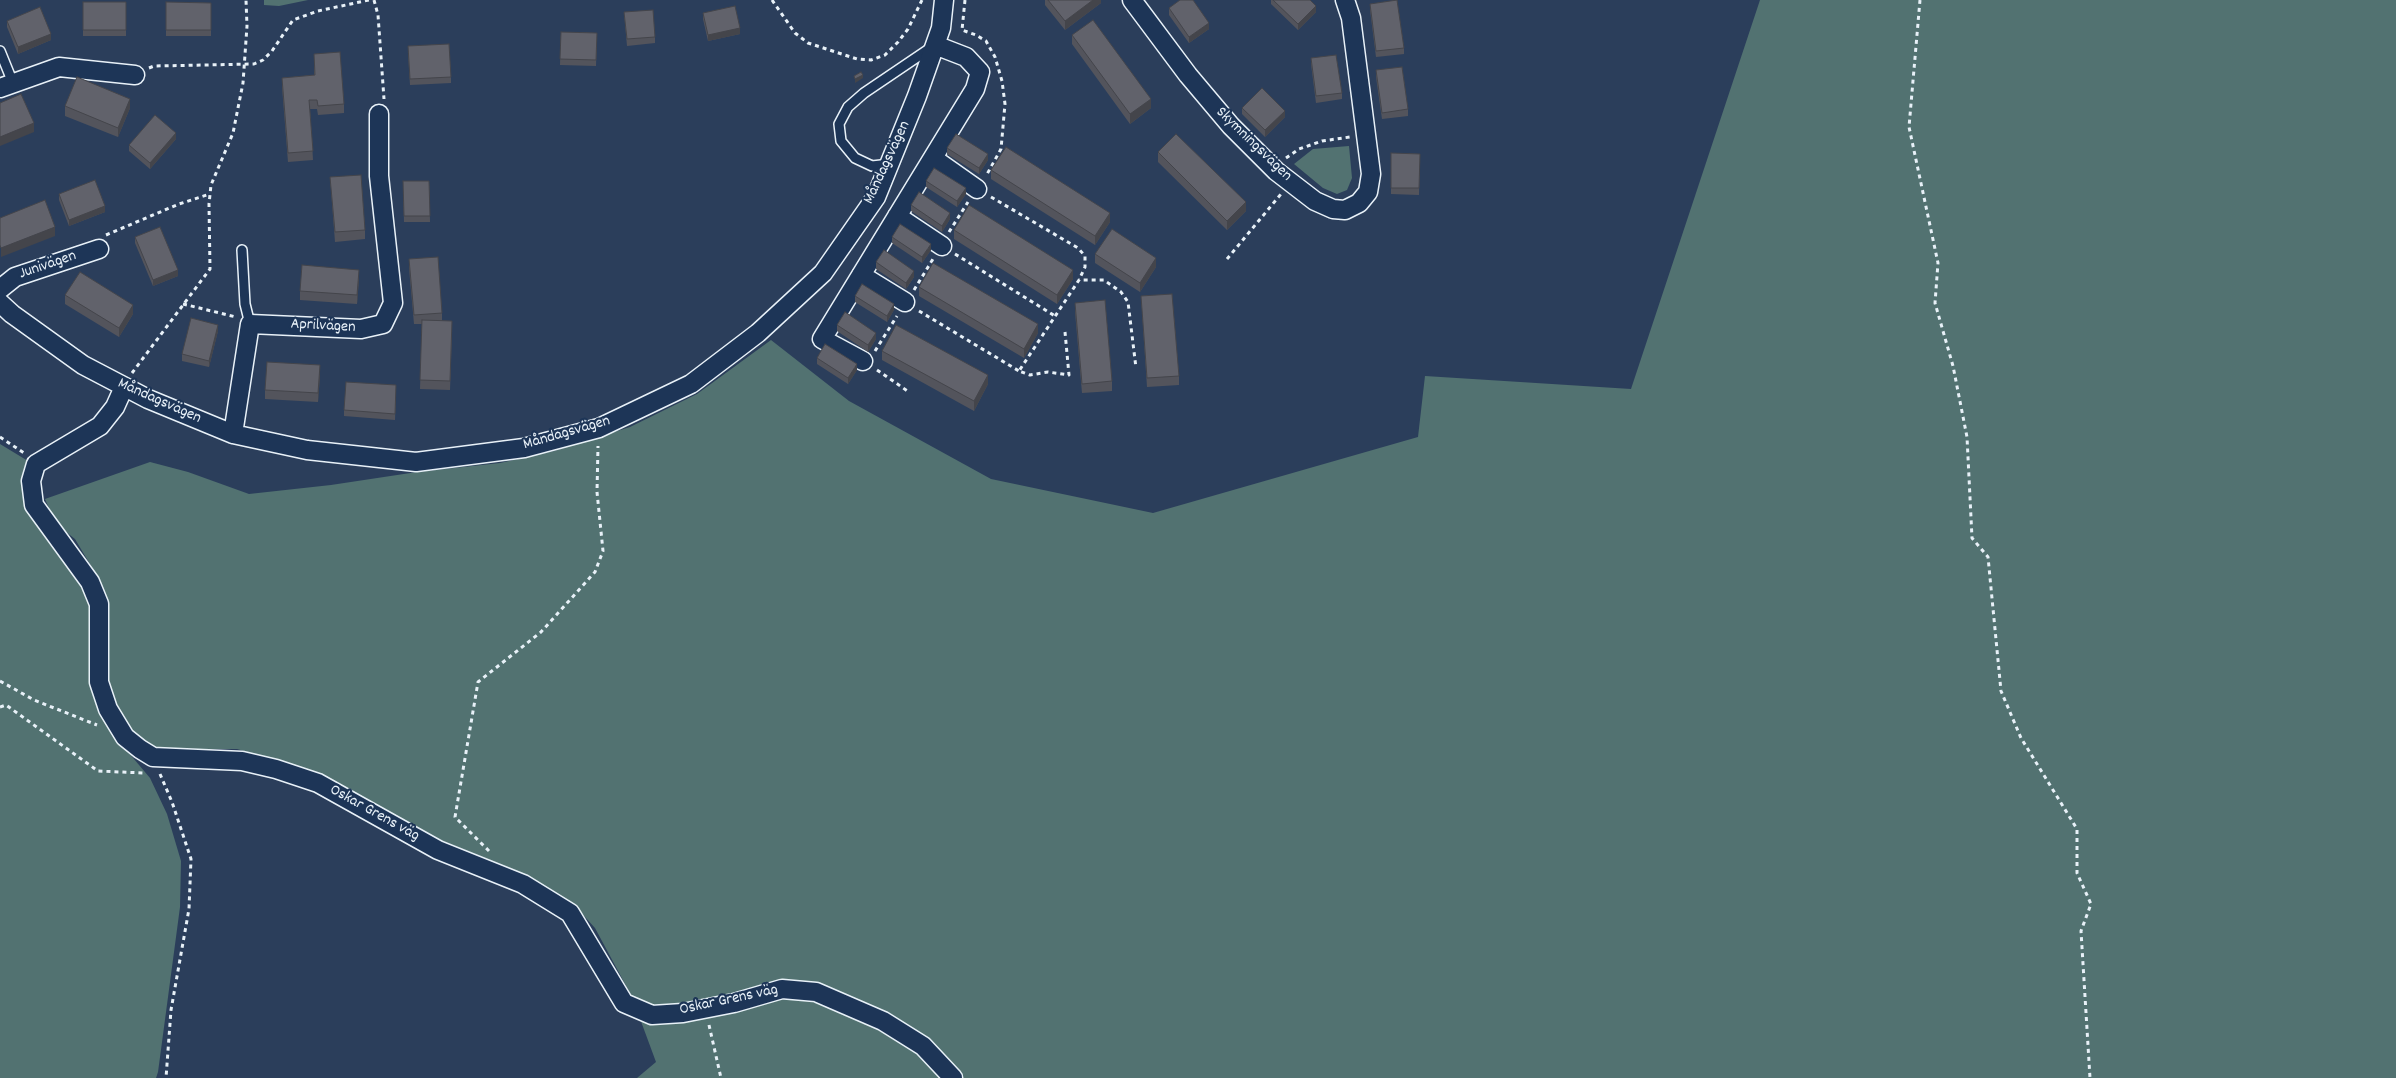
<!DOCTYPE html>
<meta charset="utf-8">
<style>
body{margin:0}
canvas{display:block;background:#2b3e5b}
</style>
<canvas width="2396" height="1078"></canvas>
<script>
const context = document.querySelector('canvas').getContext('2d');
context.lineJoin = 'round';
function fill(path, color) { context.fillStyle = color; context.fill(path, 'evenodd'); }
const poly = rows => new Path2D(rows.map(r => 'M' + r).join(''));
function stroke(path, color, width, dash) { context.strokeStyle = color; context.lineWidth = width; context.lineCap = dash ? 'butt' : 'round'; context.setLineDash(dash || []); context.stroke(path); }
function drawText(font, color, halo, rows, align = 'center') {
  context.font = font + ' Dekko,sans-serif'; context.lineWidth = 4.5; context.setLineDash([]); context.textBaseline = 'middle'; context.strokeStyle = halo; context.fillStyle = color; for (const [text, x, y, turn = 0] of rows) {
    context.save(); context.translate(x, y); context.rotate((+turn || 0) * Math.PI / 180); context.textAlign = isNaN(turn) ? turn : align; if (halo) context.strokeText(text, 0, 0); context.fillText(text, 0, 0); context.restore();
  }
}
const green = poly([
 [264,0,308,0,279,6,264,5],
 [1760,0,2396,0,2396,1078,637,1078,656,1062,632,997,595,928,575,906,527,875,443,841,308,770,237,749,167,749,123,746,150,778,167,814,181,861,180,907,158,1072,156,1078,0,1078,0,444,28,461,22,486,26,504,85,585,100,581,75,539,56,524,45,499,150,462,188,472,249,494,331,485,417,472,500,463,554,451,630,427,697,394,771,340,849,401,991,479,1153,513,1418,437,1425,376,1631,389],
 [1349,146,1352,178,1347,190,1337,194,1323,188,1294,164,1313,149]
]);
const path = poly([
 [374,0,378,15,384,99],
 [772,0,795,33,808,43,857,59,871,60,885,55,898,42,908,29,922,0],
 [965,0,962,30,976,35,986,41,995,57,1002,81,1005,104,1001,149,986,176],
 [1920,0,1909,127,1938,263,1935,303,1953,366,1967,437,1972,538,1988,557,2001,691,2021,738,2077,829,2077,873,2091,904,2081,931,2090,1078],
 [149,68,154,66,254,64,263,60,272,51,293,20,318,11,369,0],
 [1286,158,1299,149,1322,141,1350,137],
 [991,197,1078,248,1085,256,1085,267,1079,280],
 [949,232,968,202],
 [106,235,179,204,210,194],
 [955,254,1055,316],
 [1227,259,1281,194],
 [914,290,933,259],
 [183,304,236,317],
 [919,311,1019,371],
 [1065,332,1069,375,1048,372,1030,375,1019,371,1079,280,1104,280,1121,292,1128,302,1136,368],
 [875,351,897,316],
 [877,370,909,392],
 [132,373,210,269,209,204,211,185,233,133,243,83,247,26,246,0],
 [0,437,24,453],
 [0,681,34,700,97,725],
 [0,707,6,705,98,771,143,773],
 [160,774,172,802,191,859,189,909,171,1010,166,1078],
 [489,851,455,817,478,682,541,632,595,572,603,551,597,492,598,446],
 [709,1025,721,1078]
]);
const lane = poly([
 [0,51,13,83],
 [890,164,872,166,855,158,841,141,839,124,848,107,864,93,932,47],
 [242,250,245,304,250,324]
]);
const street = poly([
 [1132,0,1188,75,1231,126,1276,171,1315,201,1333,209,1345,210,1359,203,1368,192,1371,174,1351,18,1345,0],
 [0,88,59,67,135,75],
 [933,158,977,189],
 [897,216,942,246],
 [861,275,905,302],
 [0,289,15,277,99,249],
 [0,303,12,314,83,365,148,399,233,434,307,450,416,462,524,448,599,428,691,384,758,333,823,273,876,197,917,96,941,28,944,0],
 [863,361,822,339,975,89,980,72,966,57,935,45],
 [124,387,115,407,100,426,36,464,31,481,34,505,90,582,99,604,99,682,108,709,125,737,140,749,153,757,242,761,276,769,318,783,438,850,523,884,570,913,624,1003,652,1015,683,1013,734,1003,782,989,816,992,883,1021,923,1046,953,1078],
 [233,434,250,324,361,329,383,324,393,303,379,176,379,114]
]);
const wall = poly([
 [1045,0,1101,0,1101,3,1065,30,1045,5],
 [1271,0,1310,0,1316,12,1298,30,1271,4],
 [83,2,126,2,126,36,83,36],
 [166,2,211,3,211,36,166,36],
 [1370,4,1404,48,1404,54,1376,57,1370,10],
 [1169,8,1209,29,1189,43,1169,15],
 [624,12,655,37,655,43,627,46],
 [703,13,740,34,708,41,703,19],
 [7,21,51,40,18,54,7,27],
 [561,32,597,33,596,66,560,65],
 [1072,35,1151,108,1130,124,1072,44],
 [408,52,451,77,451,83,410,85],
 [314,54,344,104,344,113,318,115,317,109,310,109,313,160,288,162,282,87,282,78,314,75],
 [1311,58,1342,93,1342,99,1316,103,1311,64],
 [1376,70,1408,109,1408,116,1382,119,1376,77],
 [65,106,130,108,118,137,65,116],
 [1242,108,1285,117,1265,137,1242,114],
 [176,139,150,169,129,151,129,145],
 [947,148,988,160,979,174,947,154],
 [1158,152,1246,211,1227,230,1158,162],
 [1391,153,1420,154,1419,195,1391,194],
 [991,170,1110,222,1095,245,991,179],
 [330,177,365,230,365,239,335,242],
 [403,181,429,181,430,222,404,222],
 [926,181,966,194,957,207,926,187],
 [59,194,105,212,69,226,59,200],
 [911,205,950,219,942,232,911,211],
 [954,230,1073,279,1057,304,954,239],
 [135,237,178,276,153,286,135,243],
 [892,237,931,250,922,263,892,243],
 [1095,254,1156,267,1140,292,1095,263],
 [409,259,442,313,442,321,452,330,450,390,420,389,422,324,414,324,409,268],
 [876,262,914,277,906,289,876,269],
 [359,279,357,304,300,300,300,291],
 [919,287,1038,333,1024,358,919,296],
 [65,295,133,314,119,337,65,304],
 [855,296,894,310,887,322,855,302],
 [1141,296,1179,376,1179,385,1147,387],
 [1075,303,1112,381,1112,391,1082,393,1075,312],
 [837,325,876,339,868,352,837,331],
 [218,331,209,367,182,361,182,354],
 [882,351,988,384,974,411,882,360],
 [817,358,857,370,848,384,817,364],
 [320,375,318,402,265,399,265,390],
 [396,391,395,420,344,416,344,410]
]);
const shadedWall = poly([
 [1093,0,1101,0,1101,3,1065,30,1065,21],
 [1316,6,1316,12,1298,30,1298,24],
 [1209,23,1209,29,1189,43,1189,37],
 [740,28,740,34,708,41,708,35],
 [51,34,51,40,18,54,18,47],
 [863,75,863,78,855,83,855,79],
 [130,99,130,108,118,137,118,128],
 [1151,99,1151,108,1130,124,1130,114],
 [1285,111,1285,117,1265,137,1265,130],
 [34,123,34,132,0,146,0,137],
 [176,133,176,139,150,169,150,163],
 [988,154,988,160,979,174,979,168],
 [966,188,966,194,957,207,957,201],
 [1246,202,1246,211,1227,230,1227,221],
 [105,206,105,212,69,226,69,220],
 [950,213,950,219,942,232,942,226],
 [1110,213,1110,222,1095,245,1095,236],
 [55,227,55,236,1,257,1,248],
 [931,244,931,250,922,263,922,257],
 [1156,258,1156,267,1140,292,1140,283],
 [178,270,178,276,153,286,153,280],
 [359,270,359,279,357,304,357,295],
 [1073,270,1073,279,1057,304,1057,295],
 [914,271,914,277,906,289,906,283],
 [894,304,894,310,887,322,887,316],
 [133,305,133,314,119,337,119,328],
 [1038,324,1038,333,1024,358,1024,349],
 [218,325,218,331,209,367,209,361],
 [876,333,876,339,868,352,868,345],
 [857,364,857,370,848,384,848,378],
 [320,365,320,375,318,402,318,393],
 [988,375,988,384,974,411,974,401]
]);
const building = poly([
 [1048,0,1093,0,1065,21,1048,0],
 [1180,0,1193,0,1209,23,1189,37,1169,8,1180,0],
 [1273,0,1310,0,1316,6,1298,24,1273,0],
 [1397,0,1404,48,1376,51,1370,4,1397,0],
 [83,2,126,2,126,30,83,30,83,2],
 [166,2,211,3,211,30,166,30,166,2],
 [735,6,740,28,708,35,703,13,735,6],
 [40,7,51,34,18,47,7,21,40,7],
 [653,10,655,37,627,39,624,12,653,10],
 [1093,20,1151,99,1130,114,1072,35,1093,20],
 [561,32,597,33,596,60,560,59,561,32],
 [449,44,451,77,410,79,408,46,449,44],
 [340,52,344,104,318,106,317,100,309,100,313,151,288,153,282,78,315,75,314,54,340,52],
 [1336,55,1342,93,1316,96,1311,58,1336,55],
 [1402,67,1408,109,1382,113,1376,70,1402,67],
 [861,72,863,75,855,79,854,76,861,72],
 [77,77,130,99,118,128,65,106,77,77],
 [1262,88,1285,111,1265,130,1242,108,1262,88],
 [21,94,34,123,0,137,0,103,21,94],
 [155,115,176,133,150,163,129,145,155,115],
 [956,134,988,154,979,168,947,148,956,134],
 [1176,134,1246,202,1227,221,1158,152,1176,134],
 [1006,147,1110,213,1095,236,991,170,1006,147],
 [1391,153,1420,154,1419,188,1391,188,1391,153],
 [934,168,966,188,957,201,926,181,934,168],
 [361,175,365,230,335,232,330,177,361,175],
 [95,180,105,206,69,220,59,194,95,180],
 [403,181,429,181,430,216,404,216,403,181],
 [919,192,950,213,942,226,911,205,919,192],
 [45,200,55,227,1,248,0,245,0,218,45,200],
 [969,205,1073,270,1057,295,954,230,969,205],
 [900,224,931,244,922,257,892,237,900,224],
 [160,227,178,270,153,280,135,237,160,227],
 [1112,229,1156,258,1140,283,1095,254,1112,229],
 [884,250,914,271,906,283,876,262,884,250],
 [438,257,442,313,414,315,409,259,438,257],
 [933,263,1038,324,1024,349,919,287,933,263],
 [302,265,359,270,357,295,300,291,302,265],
 [80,272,133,305,119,328,65,295,80,272],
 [862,284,894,304,887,316,855,296,862,284],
 [1172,294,1179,376,1147,378,1141,296,1172,294],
 [1105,300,1112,381,1082,384,1075,303,1105,300],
 [845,312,876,333,868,345,837,325,845,312],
 [191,318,218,325,209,361,182,354,191,318],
 [422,320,452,321,450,381,420,380,422,320],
 [896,325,988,375,974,401,882,351,896,325],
 [825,344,857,364,848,378,817,358,825,344],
 [267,362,320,365,318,393,265,390,267,362],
 [346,382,396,385,395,414,344,410,346,382]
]);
const streetNames = [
 ["Skymningsvägen",1253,145,44],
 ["Måndagsvägen",888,163,-65],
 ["Junivägen",48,266,-19],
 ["Aprilvägen",323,327,3],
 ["Måndagsvägen",159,402,24],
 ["Måndagsvägen",567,434,-16],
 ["Oskar Grens väg",374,814,29],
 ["Oskar Grens väg",729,1001,-12]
];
fill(green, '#527271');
stroke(lane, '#e8f1f8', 12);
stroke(street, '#e8f1f8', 21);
stroke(path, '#e8f1f8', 3, [4, 4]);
stroke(lane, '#1d3557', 9);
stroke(street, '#1d3557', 18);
fill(wall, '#53545c');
fill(shadedWall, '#44454b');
fill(building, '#61626b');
stroke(building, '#44454b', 1);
drawText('16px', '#e8f1f8', '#1d3557', streetNames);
</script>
